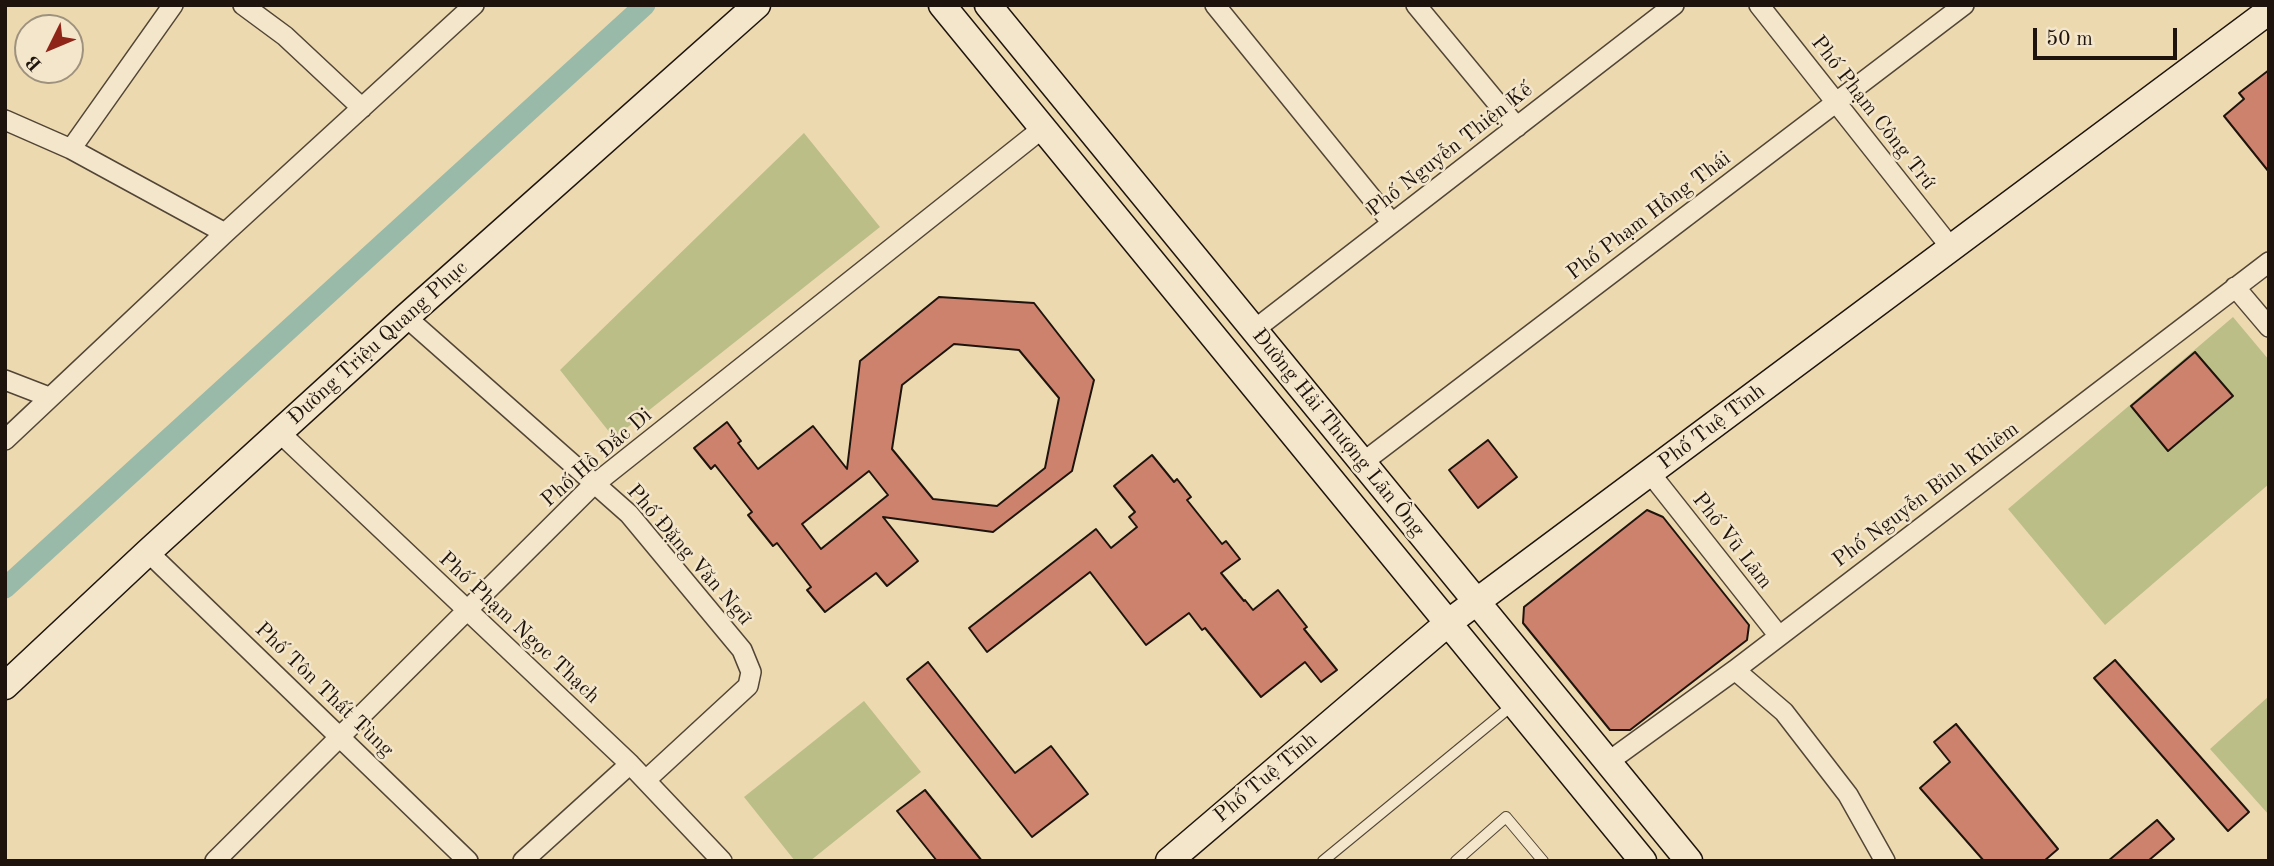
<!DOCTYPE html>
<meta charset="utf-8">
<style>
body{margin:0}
#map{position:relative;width:2274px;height:866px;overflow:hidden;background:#edd9af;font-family:"Old Standard TT",serif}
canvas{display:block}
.frame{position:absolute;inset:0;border:7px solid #1e140d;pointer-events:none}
.north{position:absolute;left:14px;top:14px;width:70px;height:70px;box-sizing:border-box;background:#f3e6cb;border:2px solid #9e927f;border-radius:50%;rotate:227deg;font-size:19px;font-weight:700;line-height:28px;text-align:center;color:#1e140d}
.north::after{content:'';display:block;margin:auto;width:24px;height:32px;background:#8f2418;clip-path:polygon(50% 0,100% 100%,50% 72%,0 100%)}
.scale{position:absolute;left:2033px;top:28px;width:144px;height:32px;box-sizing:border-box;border:4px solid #1e140d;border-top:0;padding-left:9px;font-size:21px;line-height:24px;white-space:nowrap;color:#1e140d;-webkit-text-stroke:5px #f3e6cb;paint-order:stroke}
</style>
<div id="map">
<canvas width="2274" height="866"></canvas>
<div class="frame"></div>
<div class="north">B</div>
<div class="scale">50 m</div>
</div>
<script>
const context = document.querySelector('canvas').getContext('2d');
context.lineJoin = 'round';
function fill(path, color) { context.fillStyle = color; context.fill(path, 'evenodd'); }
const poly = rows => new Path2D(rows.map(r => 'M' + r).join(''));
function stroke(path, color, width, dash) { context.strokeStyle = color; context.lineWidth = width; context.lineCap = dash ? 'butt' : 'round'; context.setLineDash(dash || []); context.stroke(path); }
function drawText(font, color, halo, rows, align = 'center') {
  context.font = font + ' "Old Standard TT",serif'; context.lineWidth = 5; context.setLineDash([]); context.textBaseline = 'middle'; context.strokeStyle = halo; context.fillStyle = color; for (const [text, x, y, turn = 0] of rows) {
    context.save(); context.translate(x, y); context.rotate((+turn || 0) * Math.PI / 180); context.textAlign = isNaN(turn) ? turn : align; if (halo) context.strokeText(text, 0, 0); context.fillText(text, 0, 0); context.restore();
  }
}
const green = poly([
 [804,133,880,227,614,438,560,370],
 [2233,317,2269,360,2269,484,2105,625,2008,509],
 [2269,696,2269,815,2210,749],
 [864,701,921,772,810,861,795,861,744,797]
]);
const canal = poly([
 [5,588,645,5]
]);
const building = poly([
 [2269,70,2269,172,2224,116,2244,99,2239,93,2269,70],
 [939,297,1034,303,1094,380,1072,471,993,532,883,517,918,561,887,586,876,573,825,612,807,590,811,587,777,543,773,546,748,515,752,512,715,465,711,469,694,448,727,422,741,441,738,443,758,469,813,426,847,469,860,361,939,297],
 [954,344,1019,350,1059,398,1045,468,997,506,933,499,892,449,902,385,954,344],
 [869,471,888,495,821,549,802,524,869,471],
 [2195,352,2233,396,2168,451,2131,406,2195,352],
 [1488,440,1517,477,1478,508,1449,470,1488,440],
 [1152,455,1174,482,1177,479,1191,497,1187,500,1222,544,1226,541,1240,559,1221,573,1244,601,1245,600,1253,610,1278,590,1307,627,1304,629,1337,670,1321,682,1305,662,1261,697,1205,628,1202,630,1189,613,1146,645,1090,572,987,652,969,628,1096,529,1111,548,1137,527,1129,517,1135,512,1114,486,1152,455],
 [1647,510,1663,517,1749,625,1747,640,1630,730,1610,730,1523,623,1524,607,1647,510],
 [2115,660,2249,812,2228,831,2094,678,2115,660],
 [928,662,1015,773,1051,746,1088,794,1032,837,907,679,928,662],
 [1956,724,2058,849,2044,861,1984,861,1920,788,1950,762,1934,742,1956,724],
 [925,790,982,861,937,861,897,811,925,790],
 [2157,820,2174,839,2148,861,2108,861,2157,820]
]);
const lane = poly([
 [1323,861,1514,704],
 [1456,861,1506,817,1543,861]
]);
const street = poly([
 [243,5,285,36,362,108],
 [1215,5,1392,223],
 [1416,5,1517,127],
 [1759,5,1952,249],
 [5,120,71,149,225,233],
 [71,149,173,5],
 [2235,287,2269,327],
 [406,317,629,514,742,650,751,672,748,686,646,780],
 [1254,330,1674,5],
 [5,380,49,397],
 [279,432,630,764,722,861],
 [5,440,225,233,474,5],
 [1362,463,1964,5],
 [1650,473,1779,636],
 [148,552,468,861],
 [1735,670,1784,712,1848,795,1885,861],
 [1608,762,1735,670,2269,262],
 [215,861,591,487,1043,128],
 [523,861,630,764]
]);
const secondary = poly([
 [942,5,1643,861],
 [988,5,1689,861],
 [5,686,148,552,406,317,757,5],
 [1169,861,1448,623,2269,11]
]);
const streetNames = [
 ["Phố Phạm Công Trứ",1873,113,52],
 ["Phố Nguyễn Thiện Kế",1450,150,-38],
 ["Phố Phạm Hồng Thái",1649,216,-37],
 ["Đường Triệu Quang Phục",378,343,-42],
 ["Phố Tuệ Tĩnh",1712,427,-37],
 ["Đường Hải Thượng Lãn Ông",1338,433,51],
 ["Phố Hồ Đắc Di",597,458,-41],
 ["Phố Nguyễn Bỉnh Khiêm",1926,495,-37],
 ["Phố Vũ Lãm",1732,541,52],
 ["Phố Đặng Văn Ngữ",689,555,49],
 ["Phố Phạm Ngọc Thạch",519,628,43],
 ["Phố Tôn Thất Tùng",324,690,44],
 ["Phố Tuệ Tĩnh",1266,778,-40]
];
fill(green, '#bcbe88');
stroke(canal, '#99baa9', 21);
fill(building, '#cd826d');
stroke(building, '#1e140d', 2);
stroke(lane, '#524536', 12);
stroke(street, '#524536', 22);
stroke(secondary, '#1e140d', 29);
stroke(lane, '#f3e6cb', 10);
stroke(street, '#f3e6cb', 19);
stroke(secondary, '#f3e6cb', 26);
drawText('21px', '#1e140d', '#f3e6cb', streetNames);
</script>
